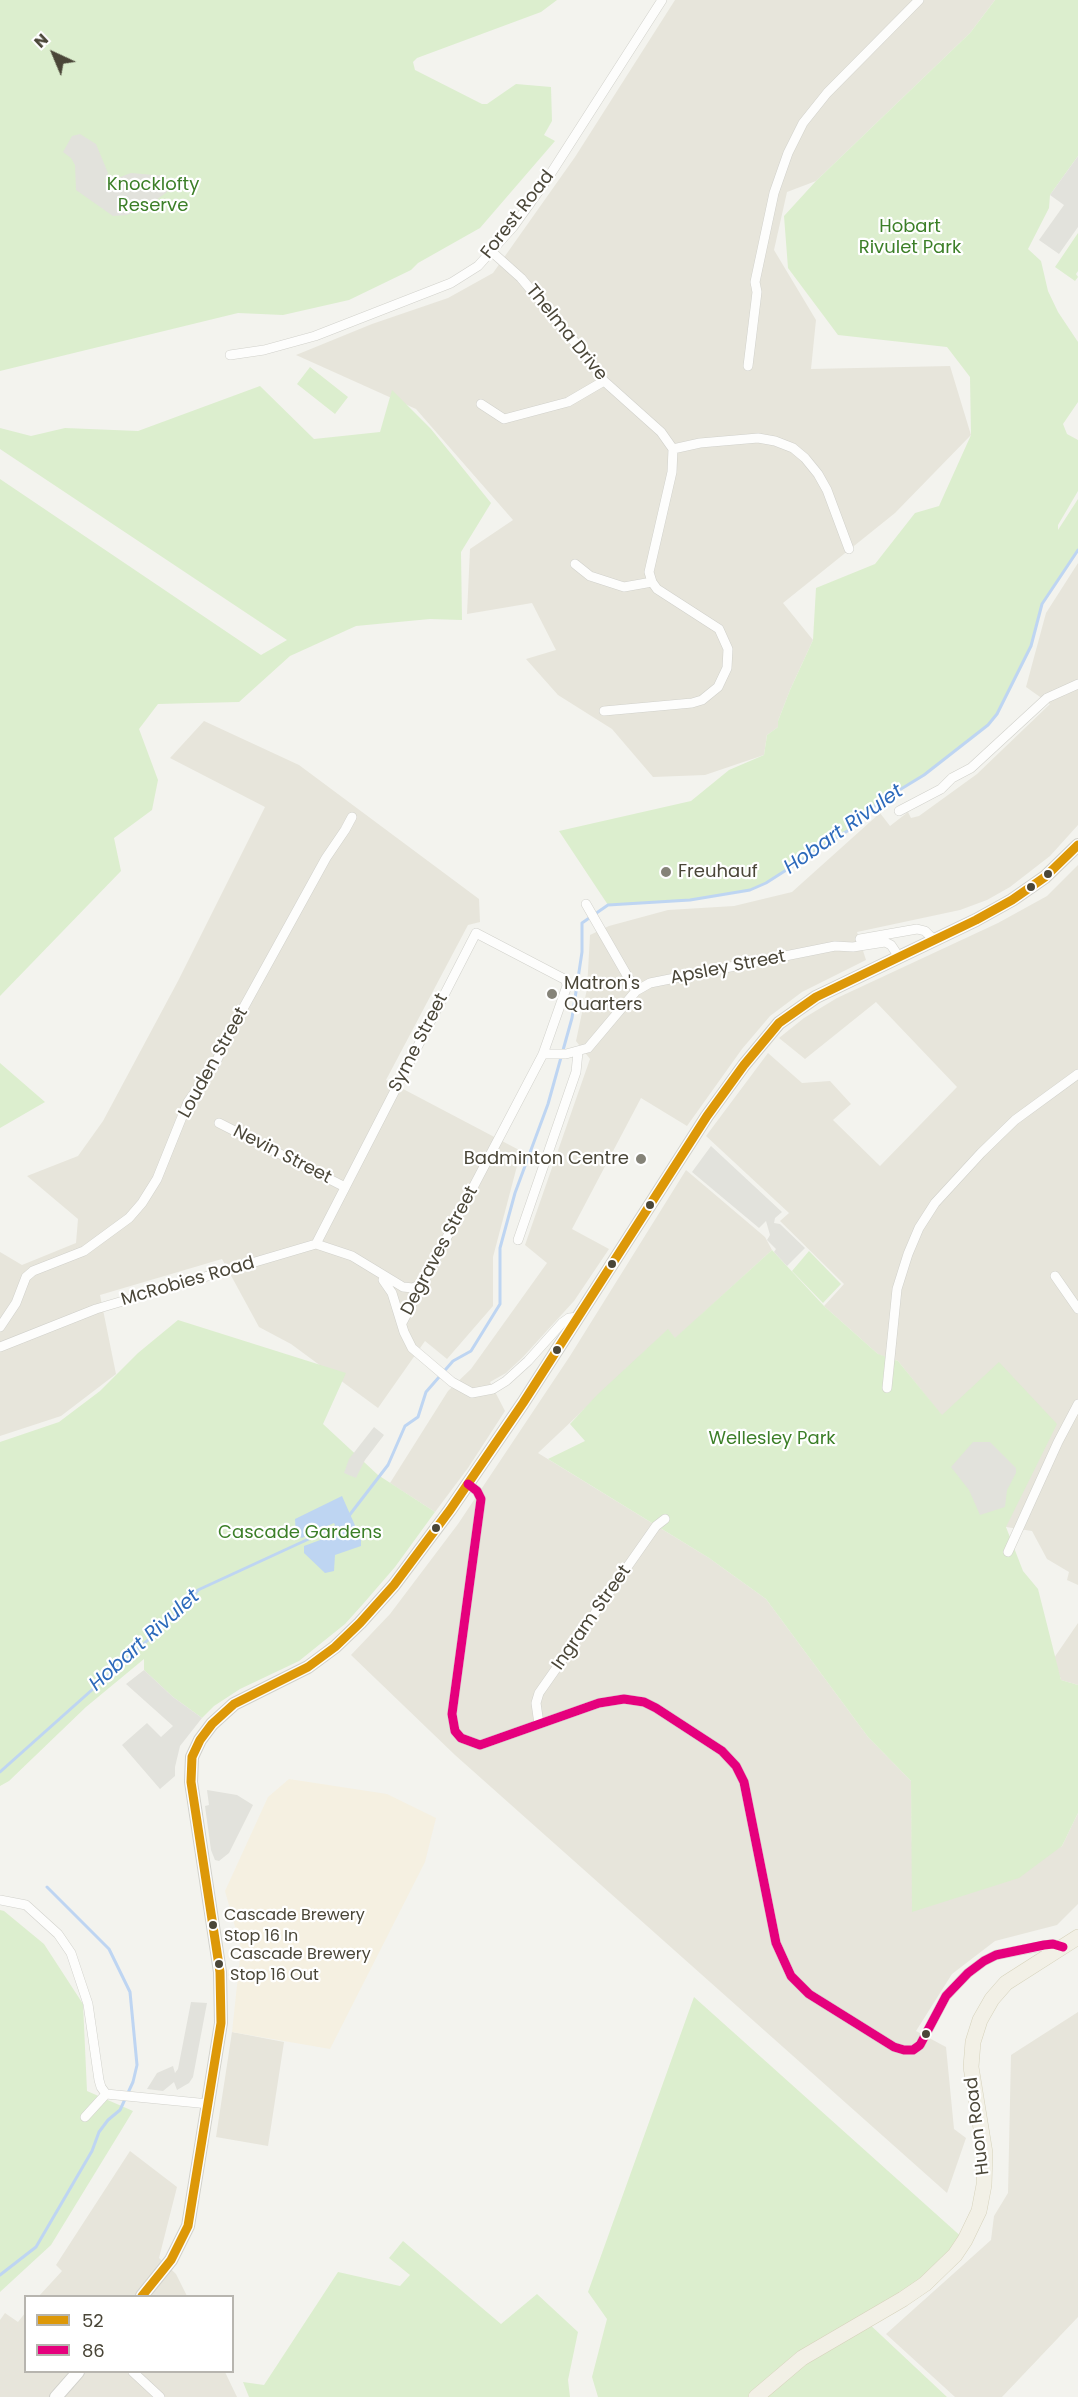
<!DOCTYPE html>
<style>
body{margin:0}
#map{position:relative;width:1078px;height:2397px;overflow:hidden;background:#f3f3ee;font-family:Poppins,sans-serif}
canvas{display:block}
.legend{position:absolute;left:24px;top:2295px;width:210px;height:78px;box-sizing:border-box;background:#fff;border:2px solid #b7b5af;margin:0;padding:8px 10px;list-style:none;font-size:18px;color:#4a4638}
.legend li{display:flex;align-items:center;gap:12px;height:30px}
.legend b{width:30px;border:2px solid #b7b5af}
.north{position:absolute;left:24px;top:24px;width:60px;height:60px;-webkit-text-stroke:4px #fff;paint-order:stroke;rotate:316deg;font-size:16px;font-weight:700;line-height:24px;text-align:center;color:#4a4638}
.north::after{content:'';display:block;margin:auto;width:21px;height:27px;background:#4a4638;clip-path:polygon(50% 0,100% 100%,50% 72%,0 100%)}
</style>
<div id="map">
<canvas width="1078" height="2397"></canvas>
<ul class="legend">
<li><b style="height:8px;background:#dd9808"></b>52</li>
<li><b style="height:8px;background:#e5007d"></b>86</li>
</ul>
<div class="north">N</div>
</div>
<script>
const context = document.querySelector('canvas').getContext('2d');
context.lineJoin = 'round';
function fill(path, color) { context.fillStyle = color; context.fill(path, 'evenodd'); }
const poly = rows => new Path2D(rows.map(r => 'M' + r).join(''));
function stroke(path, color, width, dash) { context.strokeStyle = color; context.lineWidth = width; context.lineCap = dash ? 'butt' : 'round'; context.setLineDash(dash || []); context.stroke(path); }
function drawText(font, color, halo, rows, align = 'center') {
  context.font = font + ' Poppins,sans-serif'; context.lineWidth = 4.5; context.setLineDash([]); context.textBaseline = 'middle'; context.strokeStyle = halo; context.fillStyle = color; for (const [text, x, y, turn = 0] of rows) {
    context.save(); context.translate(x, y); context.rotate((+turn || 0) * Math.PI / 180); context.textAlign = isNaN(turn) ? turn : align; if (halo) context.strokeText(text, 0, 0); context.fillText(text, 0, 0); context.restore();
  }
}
const residential = poly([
 [675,0,995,0,970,33,816,181,787,192,774,250,816,320,811,369,950,366,971,435,895,513,783,603,813,640,790,690,778,721,778,727,767,735,764,755,705,775,653,777,612,729,558,695,526,659,556,650,532,603,467,614,470,549,513,520,416,409,296,355,372,324,448,298,493,273,575,157],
 [1078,563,1078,825,1050,856,1010,887,987,900,960,910,857,932,866,960,802,992,770,1016,742,1049,687,1126,641,1098,572,1229,609,1249,574,1301,523,1357,506,1373,490,1382,505,1411,468,1468,435,1512,390,1483,448,1391,471,1369,547,1263,525,1245,590,1059,576,1041,587,989,590,935,609,926,668,910,734,906,792,892,880,813,890,826,908,812,911,818,919,816,977,774,1050,704,1026,687,1046,613],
 [204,721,299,765,479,899,480,922,468,925,386,1080,521,1151,493,1257,493,1306,447,1359,425,1341,378,1408,291,1344,259,1327,222,1259,100,1295,116,1374,61,1416,0,1436,0,1252,22,1265,76,1243,78,1219,27,1176,78,1156,103,1121,178,981,265,807,170,758],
 [1078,865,1078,1585,1067,1580,1069,1572,1047,1559,1032,1531,1006,1527,942,1416,898,1361,879,1355,824,1306,844,1284,780,1221,789,1213,706,1136,768,1053,802,1083,830,1081,851,1104,833,1120,880,1166,957,1087,876,1002,805,1059,779,1038,804,1018,837,998,998,923,1047,896],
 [686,1170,765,1237,772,1250,675,1339,668,1330,538,1453,709,1558,766,1599,868,1737,911,1781,913,1911,1062,1846,1078,1813,1078,1904,1057,1925,995,1941,952,1974,916,2031,946,2047,954,2129,966,2138,947,2193,455,1755,351,1655,390,1614,458,1524,570,1356],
 [1078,1623,1078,1685,1061,1680,1054,1658],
 [1078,2012,1078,2317,1002,2397,955,2397,886,2334,991,2240,994,2216,1008,2193,1011,2055],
 [232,2032,284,2042,268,2146,216,2137],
 [130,2151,177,2187,159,2258,176,2274,187,2296,39,2296,62,2271,56,2265],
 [5,2313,18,2322,25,2313,26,2372,225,2372,237,2397,0,2397,0,2320]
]);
const commercial = poly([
 [289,1779,387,1794,436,1818,425,1862,330,2049,232,2032,241,1948,225,1891,268,1797]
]);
const green = poly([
 [0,0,557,0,541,12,417,58,413,62,415,70,482,104,487,104,516,84,551,87,552,121,544,135,555,141,480,228,418,263,411,270,349,300,283,315,238,313,0,371],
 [995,0,1078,0,1078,156,1050,195,1049,208,1028,249,1041,261,1048,291,1058,312,1078,342,1078,402,1063,424,1067,434,1078,440,1078,491,1058,525,1058,530,1078,499,1078,550,1042,604,1031,646,997,714,988,725,924,775,878,803,852,828,815,853,766,883,750,890,690,900,608,905,559,831,691,801,729,770,764,755,767,735,778,727,778,721,790,690,813,640,816,588,875,564,915,513,939,506,971,435,970,377,947,347,838,335,788,268,784,216,816,181,970,33],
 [1078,233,1078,271,1076,274,1078,277,1075,281,1055,267],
 [310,367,348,397,335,414,297,384],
 [260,386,314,439,380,432,392,390,431,429,491,503,461,552,462,620,430,619,356,626,290,656,239,702,158,704,139,729,158,780,152,810,114,838,121,871,0,996,0,479,261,655,287,640,0,449,0,428,31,436,65,428,138,431],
 [0,1063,45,1102,0,1128],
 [772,1250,824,1306,878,1354,898,1361,942,1415,999,1362,1057,1424,1006,1527,1023,1571,1038,1589,1061,1680,1078,1685,1078,1813,1062,1846,1019,1878,912,1912,911,1781,868,1737,766,1599,709,1558,548,1459,585,1441,570,1424,597,1395,668,1329,675,1338],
 [809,1251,841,1284,823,1303,792,1271],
 [178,1320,346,1373,323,1424,378,1475,435,1512,395,1567,363,1604,345,1624,299,1661,240,1689,214,1706,202,1718,173,1697,144,1670,144,1659,86,1707,9,1781,0,1786,0,1442,59,1422,100,1391,138,1353],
 [0,1910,4,1911,44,1944,83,2004,87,2091,133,2111,51,2245,0,2292],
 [694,1997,965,2240,955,2255,866,2321,947,2397,598,2397,592,2377,607,2319,588,2292],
 [403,2241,501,2324,537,2294,578,2332,568,2380,570,2397,249,2397,243,2382,264,2385,338,2272,400,2286,410,2275,389,2258]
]);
const parking = poly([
 [80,134,96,144,108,173,104,183,131,173,165,176,167,192,148,206,127,215,113,216,76,190,75,165,71,158,63,152,72,136],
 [1078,156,1078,227,1059,254,1039,240,1064,205,1050,195],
 [711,1146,782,1212,775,1218,774,1223,780,1224,805,1248,787,1266,774,1252,776,1249,767,1240,770,1235,766,1221,759,1228,692,1172],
 [374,1427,384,1435,365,1460,356,1478,344,1473,349,1459],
 [973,1442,990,1442,1016,1468,1016,1473,1007,1490,1005,1507,980,1515,969,1490,951,1467],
 [144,1670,173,1697,202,1718,180,1746,175,1767,175,1776,160,1789,122,1745,147,1723,161,1737,173,1726,126,1684],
 [207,1790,237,1795,253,1805,229,1853,219,1861,215,1860,211,1850,205,1806,209,1805],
 [191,2002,207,2003,193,2077,189,2083,177,2090,174,2082,163,2091,147,2089,157,2073,173,2066,175,2073,178,2069]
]);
const water = poly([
 [342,1496,361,1539,361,1546,335,1555,334,1571,325,1573,304,1553,304,1546,339,1533,334,1523,302,1538,296,1535,295,1519]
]);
const stream = poly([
 [348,1517,388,1465,405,1426,418,1417,426,1392,453,1361,471,1351,500,1304,500,1248,515,1193,548,1104,572,1018,582,952,582,923,608,905,690,900,750,890,766,883,852,828,878,803,924,775,988,725,997,714,1031,646,1042,604,1078,550],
 [0,1772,186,1606,198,1590,339,1525],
 [0,2275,36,2247,92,2151,99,2132,108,2120,120,2110,133,2082,137,2065,130,1992,109,1949,47,1887]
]);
const minor = poly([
 [492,252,521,278,588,358,604,381,661,432,673,449,700,443,758,438,775,441,793,448,805,458,818,474,827,490,849,549],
 [230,355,264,350,315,336,451,283,478,266,513,227,546,181,662,0],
 [748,366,757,292,755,282,774,193,788,153,803,123,827,93,919,0],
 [481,404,504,419,568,402,604,381],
 [575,564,590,576,624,587,652,582],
 [604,711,692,703,702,700,718,687,727,668,728,649,719,629,657,589,652,582,649,572,672,472,673,449],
 [899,811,941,789,952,778,971,768,1047,698,1078,684],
 [586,904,636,991],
 [860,939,917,929,925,931,934,940],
 [543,1054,566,1054,588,1048,636,991,650,983,835,946,853,947,885,942,891,945,899,957],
 [219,1123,345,1187],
 [518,1240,576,1072,578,1052],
 [316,1244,476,933,566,980,567,986,543,1054,402,1323],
 [1055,1276,1078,1309],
 [383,1280,392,1293,404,1332,412,1348,452,1382,472,1393,493,1389,506,1381,528,1361,562,1323,569,1318,579,1317],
 [0,1327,16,1303,26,1277,33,1271,84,1251,129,1218,142,1203,157,1179,188,1102,214,1066,234,1025,326,858,345,830,352,817],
 [0,1347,96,1309,316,1244,352,1256,403,1287,413,1288,425,1282],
 [887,1388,897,1289,908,1254,919,1228,935,1203,981,1153,1015,1120,1078,1074],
 [468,1484,477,1491,481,1499,452,1714,455,1731,461,1738,480,1745,599,1703,624,1699,644,1702,656,1708,722,1751,736,1766,744,1782,776,1943,791,1976,809,1994,894,2047,904,2050,913,2050,920,2045,946,1996,968,1973,984,1961,996,1955,1021,1950,1053,1944,1062,1947],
 [1008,1552,1058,1442,1078,1404],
 [539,1724,536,1703,539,1693,656,1526,665,1519],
 [0,1900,26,1905,58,1934,71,1953,88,2004,99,2080,101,2087,106,2094,209,2104],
 [85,2117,106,2094],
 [133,2372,160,2397]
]);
const tertiary = poly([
 [142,2296,171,2260,188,2226,221,2023,220,1972,191,1782,192,1757,200,1740,212,1724,234,1704,308,1667,335,1647,360,1623,394,1585,450,1510,523,1403,707,1116,744,1065,779,1023,816,997,976,920,1012,900,1045,877,1078,845],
 [56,2397,78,2372]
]);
const primary = poly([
 [756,2397,802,2358,903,2299,925,2284,955,2255,965,2240,979,2211,984,2185,985,2153,971,2067,973,2042,980,2020,992,1999,1006,1983,1078,1937]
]);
const bus1 = poly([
 [142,2296,171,2260,188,2226,221,2023,220,1972,191,1782,192,1757,200,1740,212,1724,234,1704,308,1667,335,1647,360,1623,394,1585,450,1510,523,1403,707,1116,744,1065,779,1023,816,997,976,920,1012,900,1045,877,1078,845]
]);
const bus2 = poly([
 [468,1484,477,1491,481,1499,452,1714,455,1731,461,1738,480,1745,599,1703,624,1699,644,1702,656,1708,722,1751,736,1766,744,1782,776,1943,791,1976,809,1994,894,2047,904,2050,913,2050,920,2045,946,1996,968,1973,984,1961,996,1955,1044,1945,1053,1944,1063,1947]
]);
const markers = [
 [666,872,6,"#858378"],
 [1048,874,5,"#4a4638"],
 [1031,887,5,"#4a4638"],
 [552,994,6,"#858378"],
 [641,1159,6,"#858378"],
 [650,1205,5,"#4a4638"],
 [612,1264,5,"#4a4638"],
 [557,1350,5,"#4a4638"],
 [436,1528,5,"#4a4638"],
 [213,1925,5,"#4a4638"],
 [219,1964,5,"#4a4638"],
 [926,2034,5,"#4a4638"]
];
const busNames = [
 ["Cascade Brewery",224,1916],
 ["Stop 16 In",224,1937],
 ["Cascade Brewery",230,1955],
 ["Stop 16 Out",230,1976]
];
const parkNames = [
 ["Knocklofty",153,185],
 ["Reserve",153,206],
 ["Hobart",910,227],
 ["Rivulet Park",910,248],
 ["Wellesley Park",772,1439],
 ["Cascade Gardens",300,1533]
];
const streetNames = [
 ["Forest Road",518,215,-52],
 ["Thelma Drive",566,333,51],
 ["Apsley Street",728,968,-11],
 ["Syme Street",419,1043,-63],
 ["Louden Street",214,1063,-61],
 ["Nevin Street",282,1155,27],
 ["Degraves Street",440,1251,-62],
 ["McRobies Road",188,1282,-16],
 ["Ingram Street",592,1618,-55],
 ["Huon Road",978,2126,-97]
];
const poiNames = [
 ["Freuhauf",678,872],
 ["Matron's",564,984],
 ["Quarters",564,1005],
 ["Badminton Centre",629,1159,"right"]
];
const waterNames = [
 ["Hobart Rivulet",844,830,-35],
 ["Hobart Rivulet",145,1641,-42]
];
fill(residential, '#e7e5db');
fill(commercial, '#f5f0e1');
fill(green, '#dceece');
fill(parking, '#e2e2dc');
fill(water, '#bed5f2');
stroke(stream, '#bed5f2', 3);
stroke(minor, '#d1d1cb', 10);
stroke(tertiary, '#d1d1cb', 14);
stroke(primary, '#d6d2bb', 16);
stroke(minor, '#fdfdfc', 9);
stroke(tertiary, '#fdfdfc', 12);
stroke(primary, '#f2f0e6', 15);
stroke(bus1, '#dd9808', 9);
stroke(bus2, '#e5007d', 9);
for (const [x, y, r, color] of markers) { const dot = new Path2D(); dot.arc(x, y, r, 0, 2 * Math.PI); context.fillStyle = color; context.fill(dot); stroke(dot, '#fff', 2); }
drawText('16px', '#4a4638', '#fff', busNames, 'left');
drawText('18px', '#3c7f28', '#fff', parkNames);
drawText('18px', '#4a4638', '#fff', streetNames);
drawText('18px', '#4a4638', '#fff', poiNames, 'left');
drawText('italic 20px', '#2d6abb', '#fff', waterNames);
</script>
